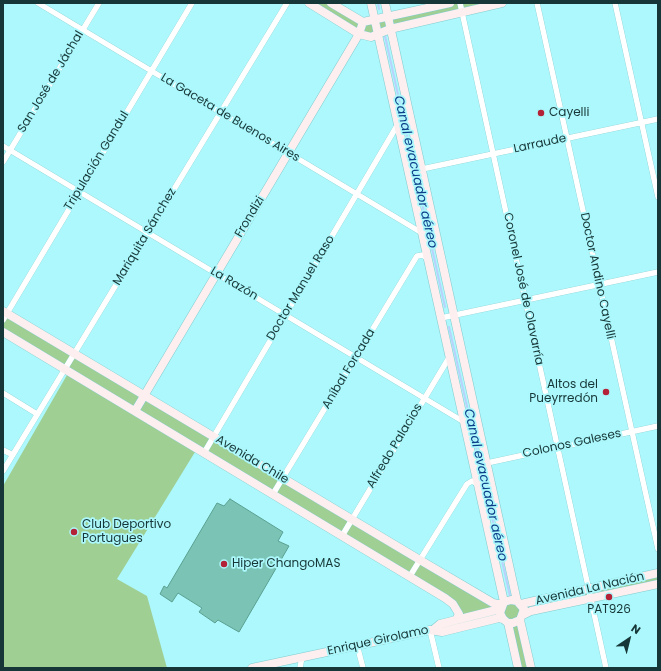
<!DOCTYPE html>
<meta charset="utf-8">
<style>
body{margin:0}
#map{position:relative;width:661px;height:671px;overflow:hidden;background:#acf8fc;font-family:Poppins,sans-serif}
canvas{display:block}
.frame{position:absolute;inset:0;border:4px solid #163637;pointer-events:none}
.north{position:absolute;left:609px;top:619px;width:40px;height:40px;-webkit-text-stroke:3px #acf8fc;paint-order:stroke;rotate:35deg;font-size:11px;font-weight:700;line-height:16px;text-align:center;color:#163637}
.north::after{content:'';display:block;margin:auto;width:14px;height:18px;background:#163637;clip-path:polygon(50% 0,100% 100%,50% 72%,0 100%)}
</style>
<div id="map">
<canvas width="661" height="671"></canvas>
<div class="frame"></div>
<div class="north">N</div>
</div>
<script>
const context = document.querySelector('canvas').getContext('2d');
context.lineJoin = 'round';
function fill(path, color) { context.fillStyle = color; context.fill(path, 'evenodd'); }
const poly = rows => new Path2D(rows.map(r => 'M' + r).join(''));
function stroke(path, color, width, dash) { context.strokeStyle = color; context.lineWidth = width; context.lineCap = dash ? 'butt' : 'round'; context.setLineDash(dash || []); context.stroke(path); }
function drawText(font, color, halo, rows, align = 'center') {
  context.font = font + ' Poppins,sans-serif'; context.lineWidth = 3.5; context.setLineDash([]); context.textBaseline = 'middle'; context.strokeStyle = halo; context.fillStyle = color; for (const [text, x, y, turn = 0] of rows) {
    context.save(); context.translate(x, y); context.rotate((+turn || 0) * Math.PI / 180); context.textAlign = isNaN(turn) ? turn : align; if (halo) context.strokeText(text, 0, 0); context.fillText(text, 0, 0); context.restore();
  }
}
const green = poly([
 [309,3,331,3,363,22,450,3,502,3,371,37],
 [3,311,493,603,517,601,658,573,658,584,523,615,531,668,518,668,503,619,434,629,456,620,457,608,3,332],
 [67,375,195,452,117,579,147,596,167,668,3,668,3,486]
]);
const stream = poly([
 [378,3,379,9],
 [385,36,445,307],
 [449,327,510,596]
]);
const building = poly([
 [230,499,283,532,278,541,289,546,239,632,218,620,215,623,199,612,202,608,178,593,172,602,160,594,164,586,167,588,217,503,224,506,230,499]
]);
const street = poly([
 [38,3,422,233],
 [460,3,606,668],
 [537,3,658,549],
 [615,3,658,197],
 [3,146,464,422],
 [3,162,99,3],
 [422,169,658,119],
 [441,318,658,272],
 [3,320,192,3],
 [3,393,37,414],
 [3,450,13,455],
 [204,453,398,124],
 [487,463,658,426],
 [3,471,287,3],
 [273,494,417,256,423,255,428,259],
 [342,536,450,356],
 [410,576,467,484,472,481,478,484],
 [430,630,439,668],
 [357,645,363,668],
 [300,668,302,657]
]);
const secondary = poly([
 [309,3,359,34,371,37,390,29,502,3],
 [331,3,363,22,450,3],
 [371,3,504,602],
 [385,3,517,601,524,609,520,620,513,623,508,623],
 [3,311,420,560,493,603,502,605],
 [3,332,445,598,453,604,459,614,456,620],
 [135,411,359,34,363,22],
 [517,601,511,600,504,602,500,613,503,619,508,623,518,668],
 [521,604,658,573],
 [523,615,531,611,658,584],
 [520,620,531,668],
 [434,629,440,624,500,609],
 [252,668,430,630,442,632,499,618,503,619]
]);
const markers = [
 [541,113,4,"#b42237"],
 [606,392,4,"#b42237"],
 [74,532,4,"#b42237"],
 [224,564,4,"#b42237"],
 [609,597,4,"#b42237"]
];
const streetNames = [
 ["San José de Jáchal",51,82,-59],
 ["La Gaceta de Buenos Aires",230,118,31],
 ["Larraude",540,144,-12],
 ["Tripulación Gandul",97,161,-59],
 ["Frondizi",250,217,-59],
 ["Mariquita Sánchez",145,237,-59],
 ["Doctor Andino Cayelli",597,276,78],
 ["La Razón",234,284,31],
 ["Doctor Manuel Raso",301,288,-59],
 ["Coronel José de Olavarría",523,289,78],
 ["Aníbal Forcada",349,369,-59],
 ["Colonos Galeses",572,444,-12],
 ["Alfredo Palacios",395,446,-59],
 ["Avenida Chile",252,460,31],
 ["Avenida La Nación",590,589,-13],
 ["Enrique Girolamo",378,641,-12]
];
const poiNames = [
 ["Cayelli",549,113],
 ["Altos del",598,385,"right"],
 ["Pueyrredón",598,399,"right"],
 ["Club Deportivo",82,525],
 ["Portugues",82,539],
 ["Hiper ChangoMAS",232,564],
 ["PAT926",609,610,"center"]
];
const waterNames = [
 ["Canal evacuador aéreo",415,172,77],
 ["Canal evacuador aéreo",485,485,77]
];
fill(green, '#a0cf94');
stroke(stream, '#b9d2fb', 2);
fill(building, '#7bc3b4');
stroke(building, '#5aa092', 1);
stroke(street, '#80cccf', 6);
stroke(secondary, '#80cccf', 9);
stroke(street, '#fff', 5.5);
stroke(secondary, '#fdefef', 8);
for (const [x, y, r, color] of markers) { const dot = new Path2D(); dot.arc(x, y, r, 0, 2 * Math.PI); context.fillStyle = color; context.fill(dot); stroke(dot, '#acf8fc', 1.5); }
drawText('12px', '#163637', '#acf8fc', streetNames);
drawText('12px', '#163637', '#acf8fc', poiNames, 'left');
drawText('italic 13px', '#0d3e89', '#acf8fc', waterNames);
</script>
